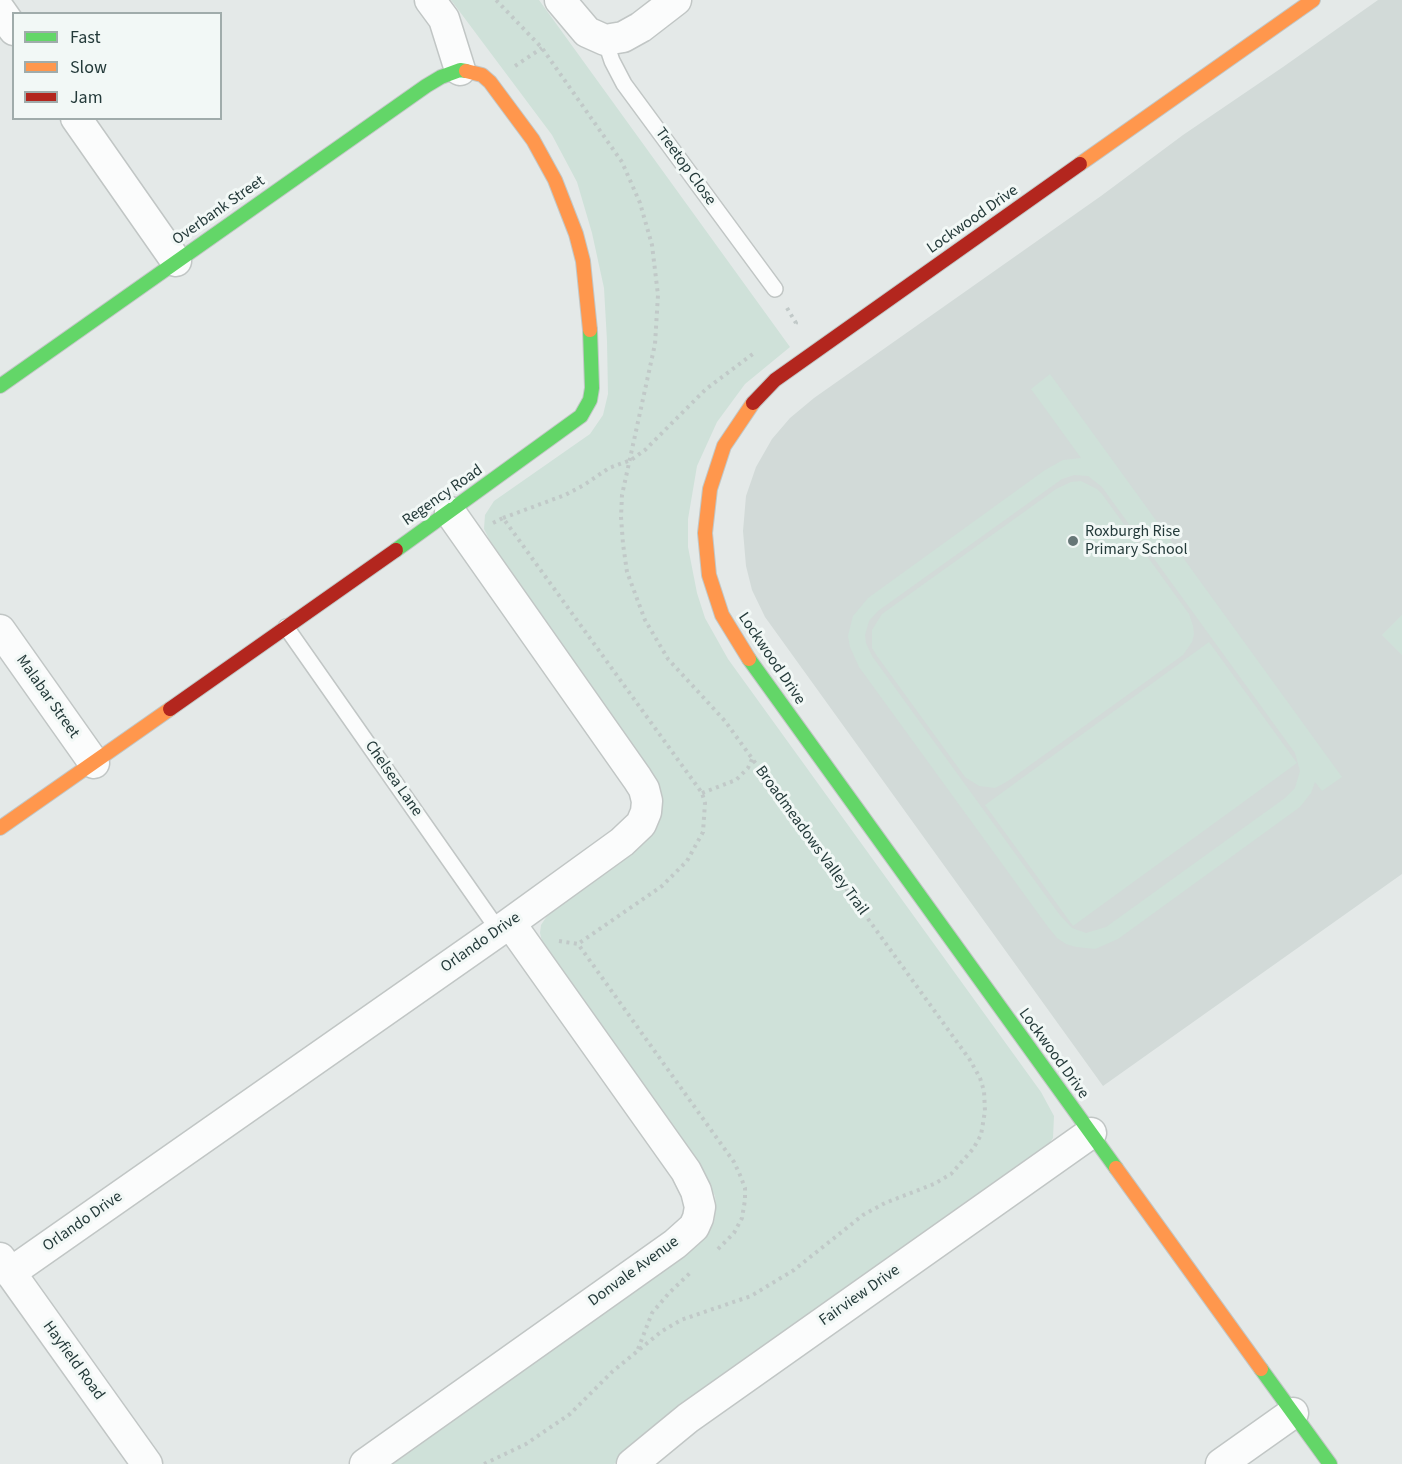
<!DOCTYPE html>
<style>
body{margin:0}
#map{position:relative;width:1402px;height:1464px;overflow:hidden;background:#e4e9e8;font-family:"Source Sans 3",sans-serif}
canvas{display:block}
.legend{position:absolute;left:12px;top:12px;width:210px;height:108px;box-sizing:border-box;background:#f2f8f6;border:2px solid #a0acab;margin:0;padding:8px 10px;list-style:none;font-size:18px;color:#243a3a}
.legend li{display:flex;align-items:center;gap:12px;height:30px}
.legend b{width:30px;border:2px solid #a0acab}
</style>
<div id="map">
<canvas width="1402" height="1464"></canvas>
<ul class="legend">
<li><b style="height:8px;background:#63d668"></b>Fast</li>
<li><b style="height:8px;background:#ff974d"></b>Slow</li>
<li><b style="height:8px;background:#b3261e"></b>Jam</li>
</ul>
</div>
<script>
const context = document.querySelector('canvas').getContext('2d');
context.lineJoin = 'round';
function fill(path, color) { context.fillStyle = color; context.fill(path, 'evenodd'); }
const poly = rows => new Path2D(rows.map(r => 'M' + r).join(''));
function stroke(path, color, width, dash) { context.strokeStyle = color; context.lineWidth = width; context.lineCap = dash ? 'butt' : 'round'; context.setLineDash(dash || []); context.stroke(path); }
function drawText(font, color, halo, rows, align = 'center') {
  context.font = font + ' "Source Sans 3",sans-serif'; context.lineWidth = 6; context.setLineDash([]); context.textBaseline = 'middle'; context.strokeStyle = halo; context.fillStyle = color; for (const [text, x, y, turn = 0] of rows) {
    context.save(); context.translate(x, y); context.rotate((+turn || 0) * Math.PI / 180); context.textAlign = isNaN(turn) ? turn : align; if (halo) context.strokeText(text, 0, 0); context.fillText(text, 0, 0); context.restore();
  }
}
const built = poly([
 [1378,0,1402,0,1402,874,1103,1086,765,617,752,590,746,566,743,531,746,496,756,467,772,439,790,418,814,398,1101,196,1183,135,1283,67]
]);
const green = poly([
 [451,0,539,0,790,347,745,384,717,422,697,466,688,519,688,547,697,593,705,618,728,659,1041,1092,1054,1116,1053,1138,1046,1148,659,1425,614,1464,387,1464,697,1244,709,1232,714,1222,716,1208,715,1196,701,1169,543,945,540,933,541,925,551,910,648,838,659,822,662,809,661,796,645,766,492,545,484,529,485,515,494,501,590,434,603,415,608,394,607,341,604,288,592,233,577,182,552,135],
 [1050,374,1342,777,1322,791,1315,782,1311,793,1300,807,1118,939,1095,949,1076,947,1066,944,1057,938,1048,927,859,667,850,647,848,636,853,616,868,598,1045,470,1063,460,1081,458,1031,389],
 [1074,475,1088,476,1102,487,1295,753,1300,771,1295,788,1285,798,1106,927,1086,933,1072,928,1059,914,872,656,866,643,865,635,869,621,878,611,1062,479],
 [1081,481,1097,489,1102,494,1189,614,1193,626,1194,634,1192,642,1183,655,1008,781,995,788,979,786,965,777,877,656,872,648,872,630,882,614,1056,489,1071,482],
 [1402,615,1402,655,1382,635],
 [1209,642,1297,763,1073,926,985,805]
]);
const path = poly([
 [515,66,542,48],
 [787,308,796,323,795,324],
 [503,518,565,495,584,485,609,468,631,460,645,450,706,389,754,353],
 [493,523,503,518,702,793,705,803,703,832,687,861,662,886,578,944],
 [702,793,736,780,748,768,752,759],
 [559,941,578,944,734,1162,740,1175,745,1188,745,1200,742,1218,734,1233,716,1251],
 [638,1349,652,1313,669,1293,690,1273],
 [484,1464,526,1444,570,1414,612,1372,662,1331,681,1320,751,1296,794,1270,863,1215,885,1203,934,1184,951,1174,973,1149,981,1135,985,1111,984,1091,980,1078,970,1060,725,721,668,659,645,620,627,572,623,544,621,517,622,495,655,344,658,295,652,245,640,203,622,162,542,48,496,0]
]);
const lane = poly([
 [605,40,612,61,624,84,775,289],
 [286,627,499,931]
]);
const street = poly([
 [430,0,444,19,460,70],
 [560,0,587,32,605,40,623,37,641,27,676,0],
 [0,10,14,30],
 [76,118,176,261],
 [0,630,94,763],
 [0,1258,147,1464],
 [10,1273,510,923,622,842,641,824,646,812,647,801,644,789,637,778,450,512],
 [365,1464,675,1244,694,1227,698,1218,700,1207,696,1191,686,1171,510,923],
 [632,1464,688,1418,1091,1133],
 [1221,1464,1293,1413]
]);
const fast = poly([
 [0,386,426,86,441,77,460,70,466,71],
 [396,550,581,416,590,400,592,388,590,330],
 [749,659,1116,1168],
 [1261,1369,1330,1464]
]);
const slow = poly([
 [466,71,482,75,490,82,533,140,555,180,576,234,583,261,590,330],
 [1080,164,1313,0],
 [749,659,722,615,709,575,705,533,710,489,724,446,753,403],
 [0,828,170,709],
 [1116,1168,1261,1369]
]);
const jam = poly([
 [753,403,775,380,1080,164],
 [170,709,396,550]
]);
const markers = [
 [1073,541,6,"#677777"]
];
const streetNames = [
 ["Treetop Close",685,167,54],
 ["Overbank Street",219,211,-35],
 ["Lockwood Drive",973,220,-35],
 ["Regency Road",443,496,-35],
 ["Lockwood Drive",771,659,56],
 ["Malabar Street",47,697,55],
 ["Chelsea Lane",393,779,55],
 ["Broadmeadows Valley Trail",811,841,54],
 ["Orlando Drive",481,943,-35],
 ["Lockwood Drive",1053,1054,54],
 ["Orlando Drive",83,1222,-35],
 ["Donvale Avenue",634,1272,-36],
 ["Fairview Drive",860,1296,-35],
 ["Hayfield Road",73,1361,54]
];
const poiNames = [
 ["Roxburgh Rise",1085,532],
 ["Primary School",1085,550]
];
fill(built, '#d2dad8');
fill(green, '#cfe1d9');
stroke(lane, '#c1c6c5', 18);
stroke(street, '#c1c6c5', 33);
stroke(fast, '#c2c7c6', 16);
stroke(slow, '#c2c7c6', 16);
stroke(jam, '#c2c7c6', 16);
stroke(path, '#c1c9c8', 4, [3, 4.5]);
stroke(lane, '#fbfcfc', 15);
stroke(street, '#fbfcfc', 30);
stroke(fast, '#63d668', 14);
stroke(slow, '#ff974d', 14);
stroke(jam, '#b3261e', 14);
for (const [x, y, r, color] of markers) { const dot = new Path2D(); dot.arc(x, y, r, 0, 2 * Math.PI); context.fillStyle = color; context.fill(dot); stroke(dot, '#f2f8f6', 2); }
drawText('16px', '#243a3a', '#f2f8f6', streetNames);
drawText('16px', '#243a3a', '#f2f8f6', poiNames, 'left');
</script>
